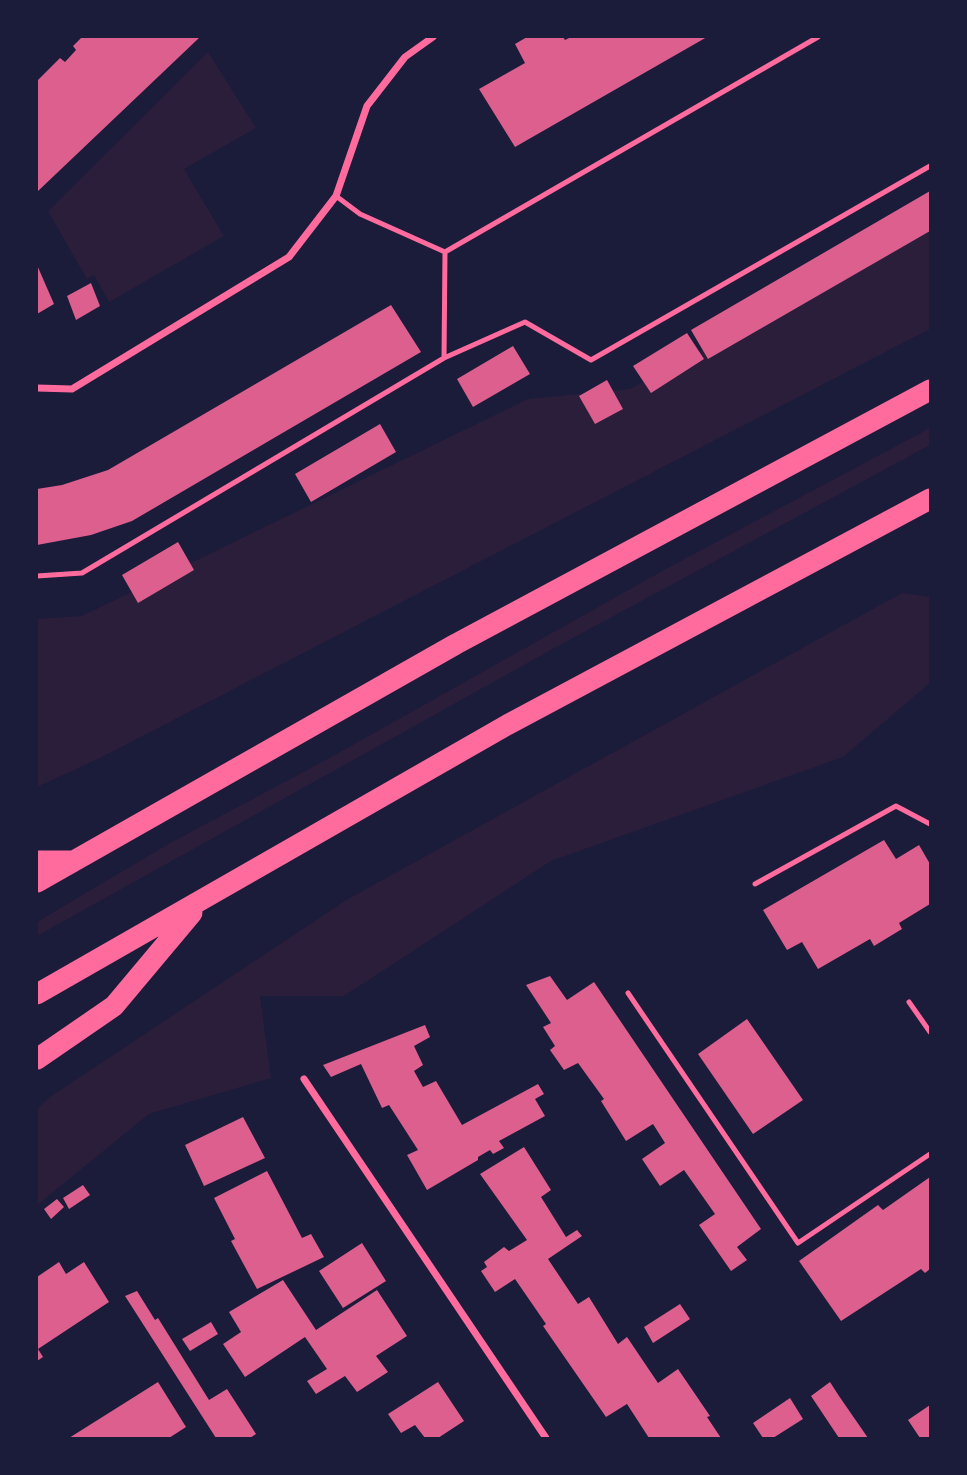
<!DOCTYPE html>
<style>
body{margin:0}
#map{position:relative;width:967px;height:1475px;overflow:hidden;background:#1b1b3a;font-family:Roboto,sans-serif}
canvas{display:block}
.frame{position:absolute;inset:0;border:38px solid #1b1b3a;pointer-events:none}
</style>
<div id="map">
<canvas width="967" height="1475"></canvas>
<div class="frame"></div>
</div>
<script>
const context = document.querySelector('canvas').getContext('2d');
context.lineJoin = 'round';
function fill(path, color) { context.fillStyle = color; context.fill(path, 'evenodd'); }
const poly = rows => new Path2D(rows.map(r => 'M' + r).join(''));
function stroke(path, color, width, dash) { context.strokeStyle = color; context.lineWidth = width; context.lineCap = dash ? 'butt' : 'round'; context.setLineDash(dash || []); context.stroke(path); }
const green = poly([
 [208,52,256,128,184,169,224,236,109,302,94,275,87,279,48,211],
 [930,227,930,329,102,757,37,787,37,619,82,616,528,399,630,389],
 [930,428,930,445,560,645,37,936,37,922,170,843,326,760,664,570],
 [902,593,930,597,930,683,843,757,551,861,344,996,260,996,271,1078,149,1114,37,1205,37,1109,50,1097,348,899]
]);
const building = poly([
 [82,37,200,37,37,192,37,81,60,58,65,62,76,50,73,46],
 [527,37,563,37,565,40,571,37,707,37,515,147,479,89,525,63,515,44],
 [930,191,930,231,708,359,691,330],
 [37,265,54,304,37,314],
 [91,283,100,306,76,320,67,296],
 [391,305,421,352,132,521,91,535,37,545,37,489,62,485,108,470],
 [687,333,704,359,651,393,633,366],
 [513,346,530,374,473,407,457,379],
 [607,380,623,409,595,424,579,396],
 [380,424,396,452,311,502,295,474],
 [178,542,194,570,138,603,122,575],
 [884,840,896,859,919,845,930,864,930,904,899,923,902,929,874,946,870,939,818,969,802,942,787,950,763,910],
 [550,976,567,1000,594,982,761,1229,737,1247,747,1260,731,1271,699,1225,715,1214,684,1170,660,1186,642,1159,665,1143,653,1124,626,1141,601,1101,604,1099,578,1063,564,1070,550,1050,555,1046,543,1027,551,1023,526,985],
 [747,1019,803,1100,753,1134,698,1054],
 [425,1025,430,1037,414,1046,423,1065,414,1071,423,1087,436,1081,462,1125,538,1084,544,1094,535,1099,545,1116,499,1141,504,1148,493,1154,490,1150,478,1157,478,1160,427,1190,407,1155,418,1150,389,1105,382,1108,361,1064,331,1077,323,1065],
 [243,1117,265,1158,204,1186,185,1145],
 [524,1147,551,1190,541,1197,566,1237,577,1230,582,1236,548,1259,578,1304,589,1297,618,1344,627,1337,658,1383,678,1369,710,1416,707,1417,721,1438,649,1438,627,1404,606,1417,543,1326,546,1324,515,1279,495,1292,481,1271,487,1267,484,1262,504,1247,509,1251,527,1240,480,1174],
 [267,1171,302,1238,311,1234,324,1257,257,1289,231,1241,235,1239,214,1198],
 [930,1177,930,1269,925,1273,921,1269,841,1321,799,1261,878,1205,883,1210],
 [83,1185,90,1195,69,1209,63,1198],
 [57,1199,64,1207,51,1219,44,1209],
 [362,1243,386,1281,343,1308,319,1271],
 [59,1262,66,1274,84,1262,109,1302,38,1349,43,1357,37,1361,37,1277],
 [283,1280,316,1330,377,1290,407,1336,376,1356,388,1372,357,1392,345,1376,316,1394,307,1381,327,1369,305,1337,245,1377,223,1344,241,1332,229,1312],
 [137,1291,155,1320,158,1318,209,1400,227,1389,256,1434,250,1438,216,1438,125,1296],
 [680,1304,690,1319,653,1343,644,1327],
 [211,1322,218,1334,190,1351,182,1339],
 [158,1382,186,1427,169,1438,69,1438],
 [438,1382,464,1421,438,1438,425,1438,415,1425,401,1433,388,1414],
 [830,1382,839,1396,868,1438,839,1438,811,1396],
 [790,1398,803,1419,773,1438,763,1438,753,1423],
 [930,1405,930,1438,920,1438,908,1420]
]);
const service = poly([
 [336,196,360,214,445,252],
 [444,358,525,322,591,360,930,166],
 [37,576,82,573,444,358,445,252,818,37],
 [755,884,896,806,930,824],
 [628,993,798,1243,930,1154],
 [909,1002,930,1032]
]);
const minor = poly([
 [37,388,72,389,289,257,336,196,367,106,405,57,433,37],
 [304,1079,546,1438]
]);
const motorway = poly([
 [37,861,71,861],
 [37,882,456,644,930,390],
 [37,994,507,725,930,499],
 [37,1059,114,1006,192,913]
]);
fill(green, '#2a1e3b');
fill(building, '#dd5f8e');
stroke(service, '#ff6b9d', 5);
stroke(minor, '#ff6b9d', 7);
stroke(motorway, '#ff6b9d', 21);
</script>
